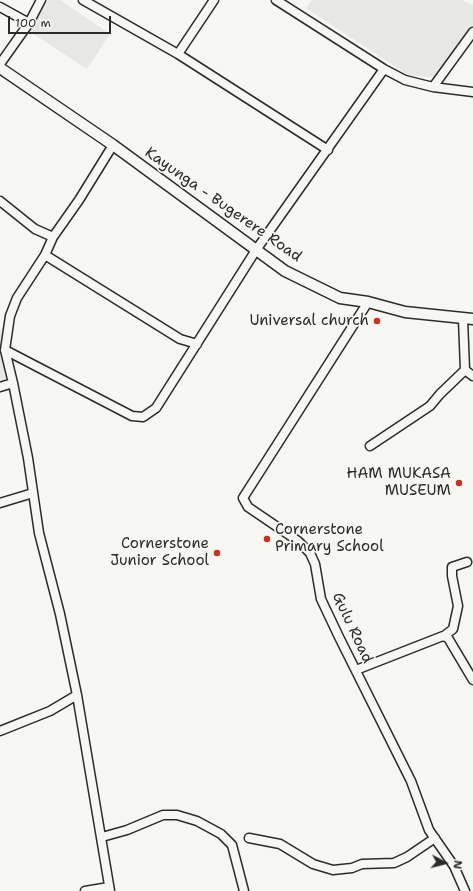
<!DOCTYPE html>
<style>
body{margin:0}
#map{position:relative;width:473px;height:891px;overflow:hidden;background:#f6f6f2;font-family:"Shantell Sans",sans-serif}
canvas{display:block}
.north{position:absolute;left:425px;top:843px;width:40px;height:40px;-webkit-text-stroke:3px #f6f6f2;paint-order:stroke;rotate:97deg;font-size:11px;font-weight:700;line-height:16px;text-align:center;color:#2b2b2b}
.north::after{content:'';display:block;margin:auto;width:14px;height:18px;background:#2b2b2b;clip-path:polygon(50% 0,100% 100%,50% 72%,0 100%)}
.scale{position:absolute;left:8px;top:16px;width:103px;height:18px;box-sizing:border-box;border:2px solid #2b2b2b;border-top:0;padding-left:5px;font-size:12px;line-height:14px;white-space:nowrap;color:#2b2b2b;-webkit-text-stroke:3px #f6f6f2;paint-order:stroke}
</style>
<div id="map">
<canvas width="473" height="891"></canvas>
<div class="north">N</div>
<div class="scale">100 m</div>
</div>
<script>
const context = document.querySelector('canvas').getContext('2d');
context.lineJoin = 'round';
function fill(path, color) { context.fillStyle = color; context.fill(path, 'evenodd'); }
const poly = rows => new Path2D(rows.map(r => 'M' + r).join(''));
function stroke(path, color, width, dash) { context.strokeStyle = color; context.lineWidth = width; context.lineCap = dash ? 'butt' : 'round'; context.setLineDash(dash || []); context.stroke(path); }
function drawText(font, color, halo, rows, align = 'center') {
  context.font = font + ' "Shantell Sans",sans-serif'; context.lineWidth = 3.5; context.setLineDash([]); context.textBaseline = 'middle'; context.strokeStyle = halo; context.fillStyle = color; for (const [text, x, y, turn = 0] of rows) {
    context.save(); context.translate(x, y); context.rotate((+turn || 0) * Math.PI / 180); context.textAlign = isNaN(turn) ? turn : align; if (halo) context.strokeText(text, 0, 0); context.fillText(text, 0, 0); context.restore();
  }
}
const built = poly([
 [48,0,60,0,110,34,87,69,29,31],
 [312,0,462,0,473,5,473,30,438,78,408,75,306,8],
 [0,327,15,382,0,386]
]);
const minor = poly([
 [83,0,178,54,328,150],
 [276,0,384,69,405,80,433,87,473,92],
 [0,7,29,23],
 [178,54,214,0],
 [0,64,29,23,41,0],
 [433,87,473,32],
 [0,201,35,229,53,237],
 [45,255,180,339,197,344],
 [368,302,243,498,248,507,298,541,310,553,315,564,321,599,339,637,411,781,429,830,454,866,465,891],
 [463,319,465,370,473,376],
 [5,350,132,416,143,417,156,408,256,250,384,69],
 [0,387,13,383],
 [370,446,430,406,440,394,465,370],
 [0,503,33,493],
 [444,636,453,629,458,606,452,576,452,567,467,562],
 [356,670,443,636,448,638,473,680],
 [0,731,50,711,77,695],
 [102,837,127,830,163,815,177,815,197,821,221,834,232,845,244,891],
 [249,838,280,844,313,864,333,870,352,868,362,864,394,863,407,857,435,838],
 [85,891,109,887],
 [110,891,77,695,60,614,39,533,28,458,13,383,5,350,10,316,17,298,45,255,53,237,79,200,113,145]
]);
const major = poly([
 [0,68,113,145,285,271,340,298,368,302,405,312,473,319]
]);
const markers = [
 [377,321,4,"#c8321e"],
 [459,483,4,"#c8321e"],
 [267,539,4,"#c8321e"],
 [217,553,4,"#c8321e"]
];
const streetNames = [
 ["Kayunga - Bugerere Road",223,205,35],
 ["Gulu Road",352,628,65]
];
const poiNames = [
 ["Universal church",369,321],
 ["HAM MUKASA",451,474],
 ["MUSEUM",451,491],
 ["Cornerstone",275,530,"left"],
 ["Primary School",275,547,"left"],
 ["Cornerstone",209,544],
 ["Junior School",209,561]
];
fill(built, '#e7e7e3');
stroke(minor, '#2b2b2b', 11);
stroke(major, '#2b2b2b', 13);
stroke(minor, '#f6f6f2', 8);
stroke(major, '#f6f6f2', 10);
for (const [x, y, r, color] of markers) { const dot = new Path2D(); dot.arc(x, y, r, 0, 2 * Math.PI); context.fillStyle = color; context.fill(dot); stroke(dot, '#f6f6f2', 1.5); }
drawText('15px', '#2b2b2b', '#f6f6f2', streetNames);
drawText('15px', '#2b2b2b', '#f6f6f2', poiNames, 'right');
</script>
